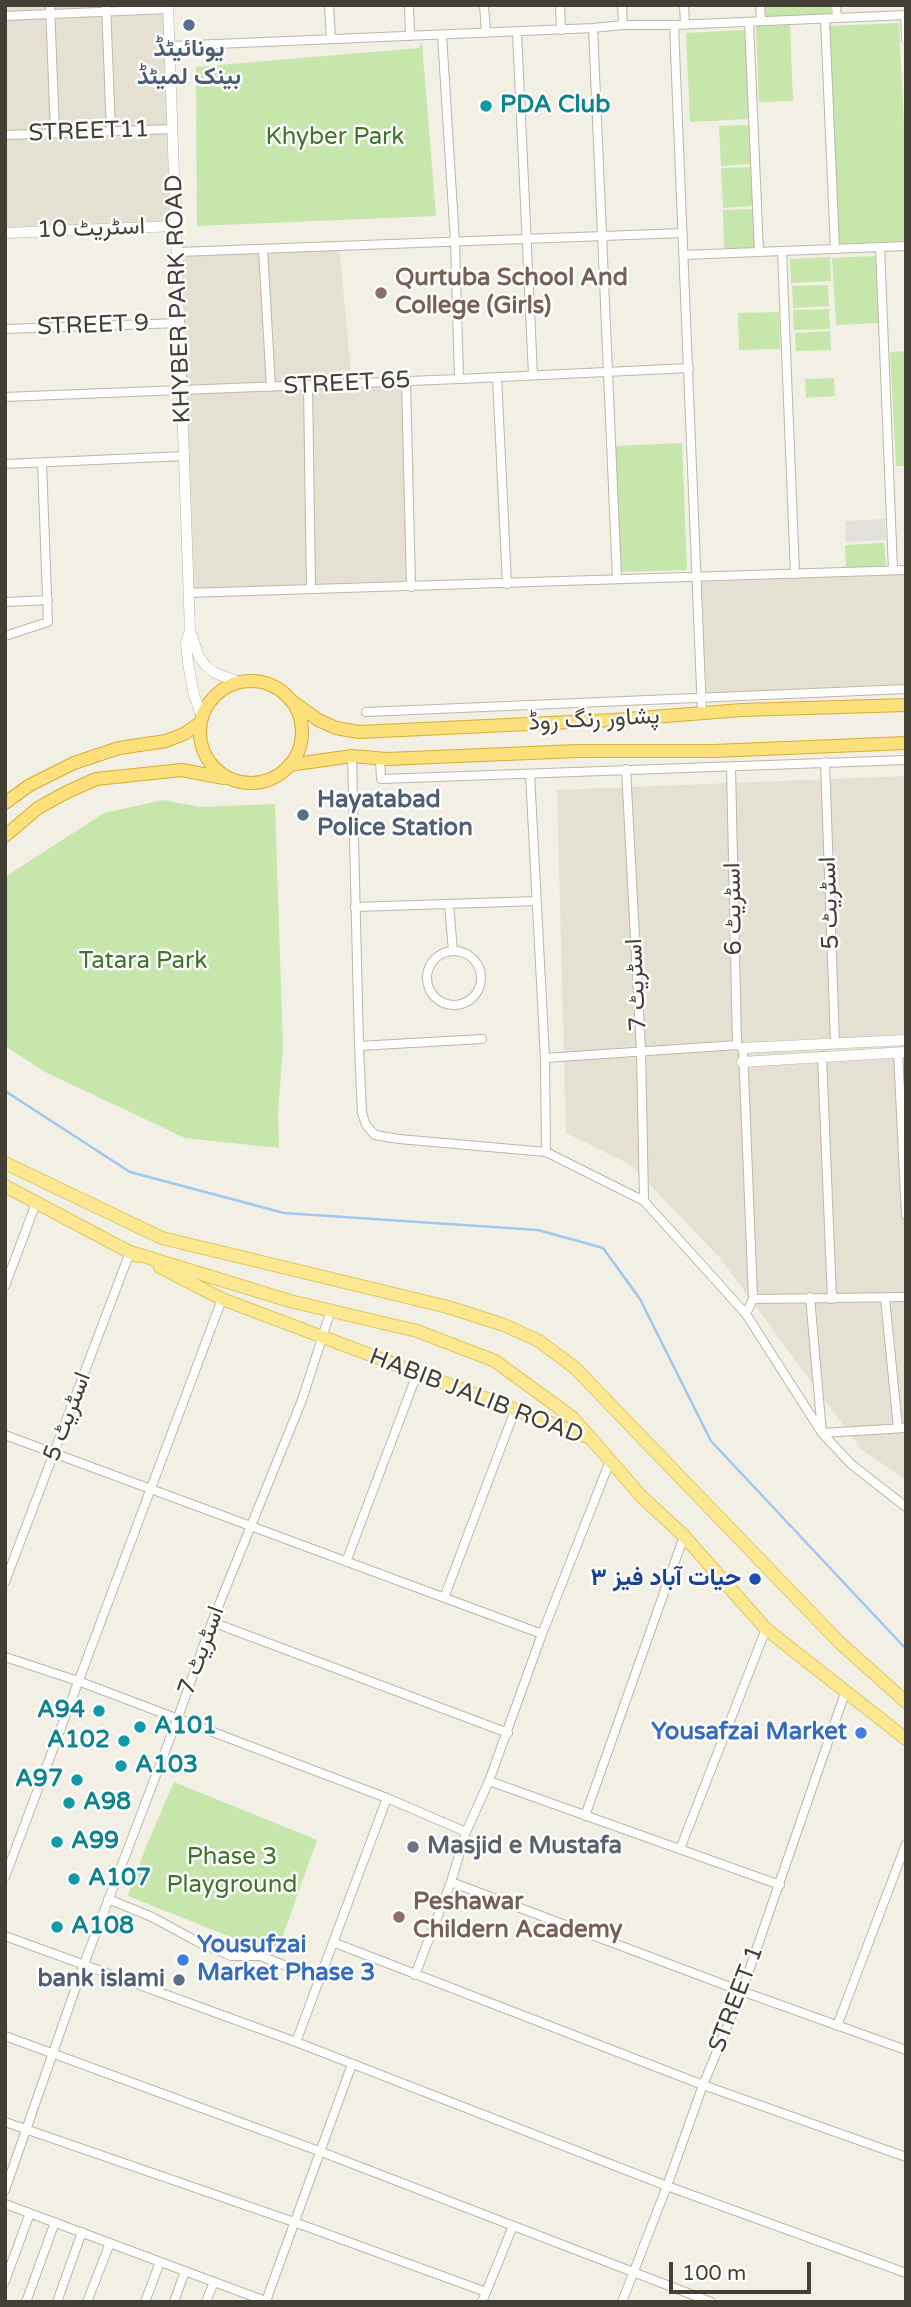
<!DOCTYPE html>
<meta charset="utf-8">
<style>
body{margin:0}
#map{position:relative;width:911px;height:2307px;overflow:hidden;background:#f2efe4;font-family:"Varela Round",sans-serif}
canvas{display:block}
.frame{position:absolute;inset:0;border:7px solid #433f34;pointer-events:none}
.scale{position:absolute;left:669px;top:2262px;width:142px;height:32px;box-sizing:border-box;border:4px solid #433f34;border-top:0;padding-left:9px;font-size:21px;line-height:24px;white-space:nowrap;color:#433f34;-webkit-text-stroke:5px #fff;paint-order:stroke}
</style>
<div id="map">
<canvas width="911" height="2307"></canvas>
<div class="frame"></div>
<div class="scale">100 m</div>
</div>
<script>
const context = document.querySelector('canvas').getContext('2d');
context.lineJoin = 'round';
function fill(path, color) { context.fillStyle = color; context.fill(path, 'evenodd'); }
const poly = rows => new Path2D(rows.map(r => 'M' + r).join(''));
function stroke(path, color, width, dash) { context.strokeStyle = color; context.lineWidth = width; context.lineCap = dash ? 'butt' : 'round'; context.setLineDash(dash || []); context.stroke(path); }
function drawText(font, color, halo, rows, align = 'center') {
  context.font = font + ' "Varela Round",Vazirmatn,sans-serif'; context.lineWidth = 5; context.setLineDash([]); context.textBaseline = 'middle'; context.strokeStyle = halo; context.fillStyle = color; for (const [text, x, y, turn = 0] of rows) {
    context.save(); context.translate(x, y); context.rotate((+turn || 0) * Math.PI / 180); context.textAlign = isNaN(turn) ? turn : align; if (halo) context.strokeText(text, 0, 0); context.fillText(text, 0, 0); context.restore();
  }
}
const residential = poly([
 [5,5,168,5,176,226,5,239],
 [339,245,352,383,406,381,417,588,190,597,178,252],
 [906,574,906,684,706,693,701,582],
 [906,776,906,1480,861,1449,720,1258,631,1165,566,1133,557,790]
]);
const green = poly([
 [763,5,830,5,831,16,763,19],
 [899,23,906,166,906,241,839,244,829,26],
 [790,25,793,101,759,102,756,26],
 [746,30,750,119,690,122,686,33],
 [422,43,436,216,197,226,196,67,419,48],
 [749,125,751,164,721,166,719,126],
 [751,167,753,206,723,208,721,168],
 [753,209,755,249,724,250,723,210],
 [876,256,879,323,836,325,832,258],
 [830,257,831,281,791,283,790,259],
 [828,285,829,306,793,308,792,286],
 [829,309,830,329,794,330,793,310],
 [779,312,780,349,739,350,738,313],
 [830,331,831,350,796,351,795,333],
 [906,351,906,466,896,466,890,352],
 [834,378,835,396,806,398,805,379],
 [682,443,687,570,620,572,615,446],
 [884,543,886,567,846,569,845,545],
 [163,800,200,807,275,804,283,1047,278,1113,279,1148,185,1138,47,1073,5,1046,5,877,104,813],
 [174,1782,317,1840,276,1955,128,1896,147,1844]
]);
const parking = poly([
 [885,519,886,540,846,542,845,521]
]);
const stream = poly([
 [5,1091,130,1172,284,1213,538,1230,603,1248,640,1299,711,1441,906,1649]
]);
const minor = poly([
 [50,5,55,133],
 [106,5,111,131],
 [329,5,331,39],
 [409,5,410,36],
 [484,5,486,33],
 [560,5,561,30],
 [622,5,623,25],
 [684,5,685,24],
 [760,5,761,21],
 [836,5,837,18],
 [905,15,906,40],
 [5,16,168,9],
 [825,19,835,249],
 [749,22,759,252],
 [674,25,702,713],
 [593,28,617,579],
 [517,32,533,375],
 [442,35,455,242,459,379],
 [170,46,593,28,623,25,674,25,906,15],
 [5,135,173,129],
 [880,247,893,570],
 [263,249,271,387],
 [782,251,795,574],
 [178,252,683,233],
 [684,255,906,246],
 [5,329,180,323],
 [497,377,507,584],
 [406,381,411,587],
 [308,385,311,589],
 [5,397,459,379,689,368],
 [5,464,185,456],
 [188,593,906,570],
 [5,602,48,600],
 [5,636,48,622,42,463],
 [366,712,906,689],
 [352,756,359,1046,362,1113,366,1125,375,1135,399,1139,546,1152,644,1201,746,1314,822,1433,851,1464,906,1507],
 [380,759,381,779,906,760],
 [825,762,835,1043],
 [731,767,737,1045,743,1048,753,1299,746,1314],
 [626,769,641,1051,644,1201],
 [530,774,545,1058,546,1152],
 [449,904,453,951],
 [355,907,537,901],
 '427 978a27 27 0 1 1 54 0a27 27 0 1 1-54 0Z',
 [359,1046,482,1039],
 [898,1052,906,1215],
 [822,1056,832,1299],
 [545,1058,737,1045],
 [5,1286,36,1203],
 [810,1297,822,1433,906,1428],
 [885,1298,898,1428],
 [753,1299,906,1297],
 [5,1435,542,1634],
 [346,1562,417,1374],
 [5,1582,130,1252],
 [444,1598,515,1410],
 [212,1622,508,1733],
 [5,1657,78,1681,387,1798,466,1832],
 [489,1781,780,1885],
 [585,1816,684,1536],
 [680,1849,766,1629],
 [5,1877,222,1299],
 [451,1882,733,1988,906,2050],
 [108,1899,152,1917,198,1942,231,1956,260,1956,321,1979],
 [5,1936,296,2042,667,2186,906,2273],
 [335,1943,703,2085,906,2157],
 [415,1975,451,1882,466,1832,489,1781,542,1634,610,1461],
 [837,2026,906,1844],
 [5,2036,319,2151,711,2302],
 [296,2042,387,1798],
 [5,2122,294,2222,486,2292],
 [5,2190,84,1964,177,1720,212,1622,302,1400,331,1310],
 [5,2204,268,2302],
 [5,2281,30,2213],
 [266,2301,352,2064],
 [26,2302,55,2222],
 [57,2302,82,2232],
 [87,2302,110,2243],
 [145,2302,160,2262],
 [174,2302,185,2271],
 [206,2302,214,2282],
 [482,2302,513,2226],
 [622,2302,667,2186,703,2085,742,1991,845,1693]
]);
const tertiary = poly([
 [168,5,190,630,199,657,206,666,215,673,239,682],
 [5,233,176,226],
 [190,631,186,642,188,663,194,695,202,717],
 [743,1048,906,1040],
 [742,1062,906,1052]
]);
const primary = poly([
 [5,1163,162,1238,448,1307,504,1325,539,1341,575,1368,840,1643,906,1702],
 [5,1186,137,1256],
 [130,1252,290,1301,417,1331,495,1361,573,1418,642,1497,684,1536,766,1629,906,1739],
 [160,1267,222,1299,588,1437]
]);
const trunk = poly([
 '200 732a51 51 0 1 1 102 0a51 51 0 1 1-102 0Z',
 [291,700,318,720,336,728,359,732,614,720,742,710,906,705],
 [289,765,352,756,387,759,577,751,714,751,906,743],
 [5,803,30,785,74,763,119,748,166,741,184,734,200,723],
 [5,836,38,808,67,792,96,779,182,770,224,778]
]);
const markers = [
 [189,25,7,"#5c6f8a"],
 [486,106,7,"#0f9aa8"],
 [381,293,7,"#8d6e63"],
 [303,815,7,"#5c6f8a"],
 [755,1579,7,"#1a4fb4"],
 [99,1711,7,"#0f9aa8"],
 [140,1727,7,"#0f9aa8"],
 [861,1733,7,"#3f7fe0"],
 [124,1741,7,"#0f9aa8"],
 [121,1766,7,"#0f9aa8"],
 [77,1780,7,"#0f9aa8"],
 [69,1803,7,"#0f9aa8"],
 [57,1842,7,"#0f9aa8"],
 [413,1847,7,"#6b7280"],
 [74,1879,7,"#0f9aa8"],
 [399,1917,7,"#8d6e63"],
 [57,1927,7,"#0f9aa8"],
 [183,1960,7,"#3f7fe0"],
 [179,1980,7,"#5c6f8a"]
];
const serviceNames = [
 ["یونائیٹڈ",189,50],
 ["بینک لمیٹڈ",189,78],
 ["Hayatabad",317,801,"left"],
 ["Police Station",317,829,"left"],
 ["bank islami",165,1980,"right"]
];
const cultureNames = [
 ["PDA Club",500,106],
 ["A94",85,1711,"right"],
 ["A101",154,1727],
 ["A102",110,1741,"right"],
 ["A103",135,1766],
 ["A97",63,1780,"right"],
 ["A98",83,1803],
 ["A99",71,1842],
 ["A107",88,1879],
 ["A108",71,1927]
];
const streetNames = [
 ["STREET11",89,132,-2],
 ["اسٹریٹ 10",91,229,-2],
 ["KHYBER PARK ROAD",179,299,-92],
 ["STREET 9",93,326,-2],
 ["STREET 65",347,384,-3],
 ["پشاور رنگ روڈ",594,720,-3],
 ["اسٹریٹ 5",830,903,-92],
 ["اسٹریٹ 6",734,909,-91],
 ["اسٹریٹ 7",637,985,-93],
 ["HABIB JALIB ROAD",476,1397,21],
 ["اسٹریٹ 5",68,1417,-69],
 ["اسٹریٹ 7",202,1651,-70],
 ["STREET 1",737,1999,-69]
];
const parkNames = [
 ["Khyber Park",335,138],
 ["Tatara Park",143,962],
 ["Phase 3",232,1858],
 ["Playground",232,1886]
];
const educationNames = [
 ["Qurtuba School And",395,279],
 ["College (Girls)",395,307],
 ["Peshawar",413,1903],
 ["Childern Academy",413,1931]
];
const transitNames = [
 ["حیات آباد فیز ۳",741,1579]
];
const shopNames = [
 ["Yousafzai Market",847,1733],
 ["Yousufzai",197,1946,"left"],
 ["Market Phase 3",197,1974,"left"]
];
const worshipNames = [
 ["Masjid e Mustafa",427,1847]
];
fill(residential, '#e5e1d2');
fill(green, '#c7e6ac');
fill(parking, '#e2e0dc');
stroke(stream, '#a0c7ef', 2.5);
stroke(minor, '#bdb7a6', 10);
stroke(tertiary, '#bdb7a6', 11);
stroke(primary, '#e1c762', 14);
stroke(trunk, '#daad35', 14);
stroke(minor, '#fff', 8);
stroke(tertiary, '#fff', 10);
stroke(primary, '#fde892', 12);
stroke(trunk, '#fce07c', 12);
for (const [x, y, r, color] of markers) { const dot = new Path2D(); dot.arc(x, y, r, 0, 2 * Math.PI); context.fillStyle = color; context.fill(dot); stroke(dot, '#fff', 2.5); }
drawText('bold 24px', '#4e5e75', '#fff', serviceNames);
drawText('bold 24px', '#0d838f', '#fff', cultureNames, 'left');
drawText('24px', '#433f34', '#fff', streetNames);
drawText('24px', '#3e7429', '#fff', parkNames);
drawText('bold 24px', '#785e54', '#fff', educationNames, 'left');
drawText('bold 24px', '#164399', '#fff', transitNames, 'right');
drawText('bold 24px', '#366cbe', '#fff', shopNames, 'right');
drawText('bold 24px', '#5b616d', '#fff', worshipNames, 'left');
</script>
